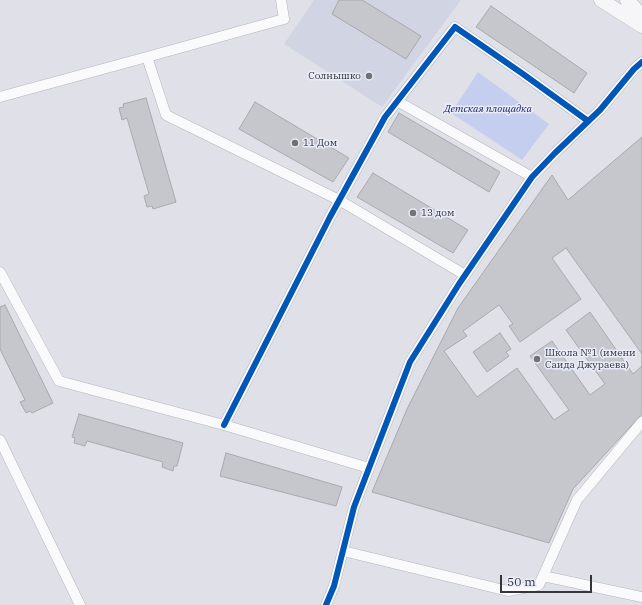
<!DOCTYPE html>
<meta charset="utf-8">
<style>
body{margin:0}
#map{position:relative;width:642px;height:605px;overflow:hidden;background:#e0e1e8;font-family:"IBM Plex Serif",serif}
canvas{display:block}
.scale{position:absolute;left:500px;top:575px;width:92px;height:18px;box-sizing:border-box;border:2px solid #35363b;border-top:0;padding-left:5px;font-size:12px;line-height:14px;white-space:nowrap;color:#35363b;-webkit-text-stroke:3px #e9edf9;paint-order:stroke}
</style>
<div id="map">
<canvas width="642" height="605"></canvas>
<div class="scale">50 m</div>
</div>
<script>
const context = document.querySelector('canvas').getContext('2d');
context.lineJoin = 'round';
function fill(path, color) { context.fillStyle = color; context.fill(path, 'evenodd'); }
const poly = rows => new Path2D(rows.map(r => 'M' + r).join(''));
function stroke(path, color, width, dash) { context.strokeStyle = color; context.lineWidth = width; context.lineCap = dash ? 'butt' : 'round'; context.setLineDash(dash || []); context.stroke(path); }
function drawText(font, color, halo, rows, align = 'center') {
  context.font = font + ' "IBM Plex Serif",serif'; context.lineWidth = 3; context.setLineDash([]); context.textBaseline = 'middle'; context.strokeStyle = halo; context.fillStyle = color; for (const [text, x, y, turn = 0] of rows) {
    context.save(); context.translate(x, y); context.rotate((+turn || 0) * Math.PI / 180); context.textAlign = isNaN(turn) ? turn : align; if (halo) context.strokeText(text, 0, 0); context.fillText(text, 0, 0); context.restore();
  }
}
const built = poly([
 [314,0,461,0,382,107,284,44]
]);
const green = poly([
 [478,72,549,124,522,160,451,113]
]);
const building = poly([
 [339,0,362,0,421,36,406,59,332,14,339,0],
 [491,6,587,73,574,93,476,27,491,6],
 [146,98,176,202,153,209,152,206,147,207,144,196,149,194,127,118,122,120,119,108,124,107,123,104,146,98],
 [255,102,349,158,333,182,239,129,255,102],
 [399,113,500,172,489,192,388,132,399,113],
 [642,137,642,414,573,489,549,543,372,492,407,409,458,308,552,175,568,200,642,137],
 [373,173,468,230,453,253,357,197,373,173],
 [566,248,642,354,642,366,633,374,590,312,566,330,605,384,590,395,552,341,530,356,569,410,554,420,517,368,477,397,444,351,467,336,463,331,499,305,513,324,509,326,520,342,581,299,552,258,566,248],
 [500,333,511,349,506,352,509,356,487,372,473,352,500,333],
 [5,305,53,403,32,413,30,411,26,413,20,402,25,400,0,349,0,307,5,305],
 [79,414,183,443,177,466,174,466,173,471,162,467,163,462,87,441,85,446,74,443,75,438,72,437,79,414],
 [226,453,342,487,336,506,220,476,226,453]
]);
const minor = poly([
 [147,57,284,19,281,0],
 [0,97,147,57,166,115,339,200,465,275],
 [397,101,532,177],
 [0,272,59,381,224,425,369,468],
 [224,425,330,217,385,117,455,27,523,74,588,121],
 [0,440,80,605],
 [343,551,508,591,539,585,577,500,642,422],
 [543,576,642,597],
 [326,605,334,586,354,507,410,362,459,284,532,177,555,153,600,110,634,69,642,62]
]);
const secondary = poly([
 [601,0,642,26],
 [627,0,642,16]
]);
const cycleway = poly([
 [224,425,330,217,385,117,455,27,523,74,588,121],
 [326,605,334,586,354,507,410,362,459,284,532,177,555,153,600,110,634,69,642,62]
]);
const markers = [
 [369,76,4,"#717278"],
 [295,143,4,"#717278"],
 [413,213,4,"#717278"],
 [537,359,4,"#717278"]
];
const poiNames = [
 ["Солнышко",361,76,"right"],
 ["11 Дом",303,143],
 ["13 дом",421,213],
 ["Школа №1 (имени",545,353],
 ["Саида Джураева)",545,365]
];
const parkNames = [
 ["Детская площадка",488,109]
];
fill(built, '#d1d4e2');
fill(green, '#c6ceef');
fill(building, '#c6c7cc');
stroke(building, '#a8a9ae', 1);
stroke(minor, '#b4b5ba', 11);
stroke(secondary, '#b4b5ba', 15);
stroke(minor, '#fafafc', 10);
stroke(secondary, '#f6f6f9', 14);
stroke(cycleway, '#0057b8', 6);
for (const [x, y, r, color] of markers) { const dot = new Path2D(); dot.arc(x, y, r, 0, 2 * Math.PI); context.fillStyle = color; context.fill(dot); stroke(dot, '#e9edf9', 1.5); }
drawText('10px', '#35363b', '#e9edf9', poiNames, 'left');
drawText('italic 10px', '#1c2062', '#e9edf9', parkNames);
</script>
